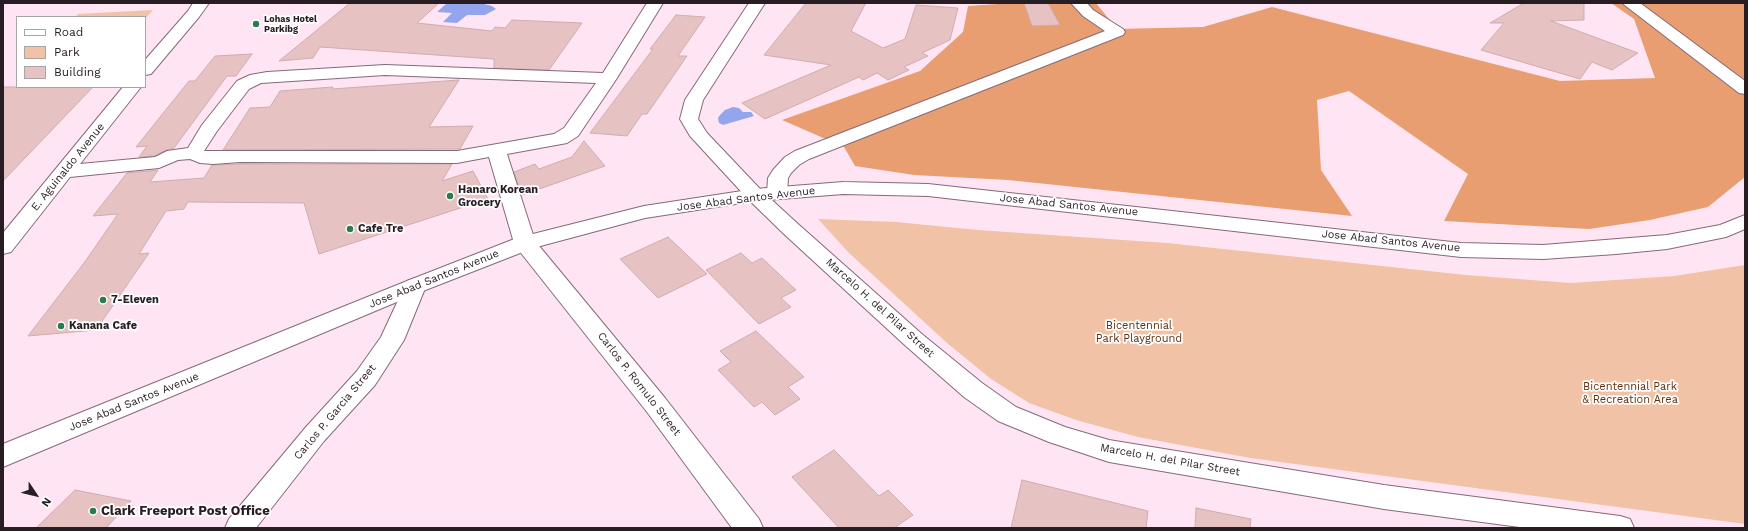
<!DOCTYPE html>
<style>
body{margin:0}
#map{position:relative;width:1748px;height:531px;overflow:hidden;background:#ffe5f4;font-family:"Work Sans",sans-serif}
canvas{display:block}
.frame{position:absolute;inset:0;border:4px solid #291d24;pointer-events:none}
.legend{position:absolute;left:16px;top:16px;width:130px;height:72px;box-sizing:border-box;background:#fff;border:1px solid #a9a5a7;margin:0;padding:5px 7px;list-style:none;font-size:12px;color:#291d24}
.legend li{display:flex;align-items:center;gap:8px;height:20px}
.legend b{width:20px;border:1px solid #a9a5a7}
.north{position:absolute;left:16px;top:475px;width:40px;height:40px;-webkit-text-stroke:3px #fff;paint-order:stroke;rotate:125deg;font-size:11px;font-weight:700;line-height:16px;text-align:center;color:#291d24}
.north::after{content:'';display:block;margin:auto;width:14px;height:18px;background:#291d24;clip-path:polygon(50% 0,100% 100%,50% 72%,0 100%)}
</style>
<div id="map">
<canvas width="1748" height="531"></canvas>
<div class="frame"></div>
<ul class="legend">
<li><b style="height:5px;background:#fff"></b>Road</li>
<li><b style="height:11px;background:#f2c2a6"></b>Park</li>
<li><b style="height:11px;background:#e7c2c2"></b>Building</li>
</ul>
<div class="north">N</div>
</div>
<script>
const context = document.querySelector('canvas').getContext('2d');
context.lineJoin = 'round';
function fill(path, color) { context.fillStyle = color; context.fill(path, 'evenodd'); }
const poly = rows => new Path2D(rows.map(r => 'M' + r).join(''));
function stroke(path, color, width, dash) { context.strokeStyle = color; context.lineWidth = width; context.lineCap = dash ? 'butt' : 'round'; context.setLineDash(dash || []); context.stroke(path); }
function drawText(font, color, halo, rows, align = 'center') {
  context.font = font + ' "Work Sans",sans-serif'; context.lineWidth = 3.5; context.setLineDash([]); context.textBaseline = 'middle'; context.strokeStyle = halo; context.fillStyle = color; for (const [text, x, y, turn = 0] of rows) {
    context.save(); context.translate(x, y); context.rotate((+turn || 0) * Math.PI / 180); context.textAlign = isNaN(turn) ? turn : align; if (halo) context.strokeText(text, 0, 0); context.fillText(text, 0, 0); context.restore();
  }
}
const green = poly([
 [153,10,145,19,145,17,75,17,78,14],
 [818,219,896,222,978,230,1167,243,1466,275,1571,283,1674,276,1745,265,1745,524,1250,458,1138,437,1076,420,1029,403,991,379,947,343,849,253]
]);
const forest = poly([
 [1013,3,1096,3,1117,29,1203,27,1272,7,1560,81,1655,78,1634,19,1611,3,1745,3,1745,177,1708,207,1650,220,1589,229,1444,221,1468,174,1349,91,1317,100,1321,170,1352,216,1008,180,914,175,855,166,844,147,782,120,920,71,963,32,968,6]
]);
const water = poly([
 [447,3,480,3,492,6,496,9,485,15,467,15,457,23,443,22,452,13,437,12],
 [733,107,739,108,743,112,751,112,754,116,723,125,719,123,718,118,720,115,725,110]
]);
const building = poly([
 [350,3,439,3,417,23,492,31,495,27,505,28,512,20,582,23,549,70,494,68,494,59,320,47,313,58,279,61,350,3],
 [806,3,866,3,851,31,883,48,905,39,916,5,958,8,950,40,922,53,928,56,904,67,909,70,888,80,877,73,863,80,859,77,765,119,742,103,831,65,764,55,806,3],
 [1024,3,1048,3,1060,25,1032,26,1024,3],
 [1524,3,1584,3,1584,20,1551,21,1638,53,1612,70,1592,62,1580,79,1481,50,1504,23,1490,23,1524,3],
 [676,15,705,17,678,56,687,56,647,114,642,114,627,136,590,133,653,49,650,49,676,15],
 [252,54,236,76,227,76,174,148,166,150,155,156,139,157,147,146,136,147,189,81,195,81,215,56,252,54],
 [459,80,429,127,473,126,460,149,223,150,250,108,270,107,280,91,333,87,332,89,459,80],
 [3,87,93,87,3,181,3,87],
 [584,141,605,166,522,195,514,172,535,164,539,169,572,157,584,141],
 [240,164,452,164,442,181,473,171,488,199,319,254,304,203,188,202,184,209,166,211,139,254,149,253,96,330,28,336,84,263,118,214,93,216,127,173,158,170,150,182,204,178,212,165,240,164],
 [668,237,707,274,658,298,620,259,668,237],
 [741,253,752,263,762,258,796,290,781,298,791,307,759,324,706,270,741,253],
 [756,331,804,377,788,387,800,399,775,415,762,402,754,407,718,370,731,362,720,351,756,331],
 [834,450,879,496,888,490,913,515,894,528,839,528,792,477,834,450],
 [1022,480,1148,511,1146,528,1011,528,1022,480],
 [75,490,131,501,106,528,36,528,75,490],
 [1196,508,1251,519,1250,528,1195,528,1196,508]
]);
const minor = poly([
 [193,3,209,3,199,17,151,74,145,75,145,60,188,11,193,3],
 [647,3,663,3,617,78,578,136,567,143,507,154,535,241,665,398,759,519,763,528,732,528,647,412,517,248,514,243,489,157,457,163,240,162,213,164,200,163,190,159,178,160,159,168,70,177,11,252,3,254,3,233,123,87,141,87,80,164,155,157,167,151,188,148,202,125,237,81,250,75,267,72,385,65,603,73,647,3],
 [385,75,596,83,564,128,554,134,457,151,204,151,217,131,249,89,261,83,385,75],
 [749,3,765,3,703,100,698,119,707,133,762,191,798,224,923,335,982,383,1016,407,1065,427,1109,440,1384,485,1620,516,1630,519,1634,528,1527,528,1384,509,1109,462,1049,442,998,421,964,397,907,347,784,234,748,199,690,136,680,119,685,100,749,3],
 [1071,3,1087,3,1093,10,1123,29,1125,32,1123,35,809,159,799,165,791,173,788,178,787,193,784,197,777,199,770,197,767,193,768,178,773,170,785,157,795,151,1105,31,1083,16,1071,3],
 [1622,3,1640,3,1745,81,1745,94,1739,93,1622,3],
 [415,278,423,281,426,286,404,340,375,385,324,441,256,528,225,528,229,519,306,427,357,371,381,337,407,281,415,278]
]);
const secondary = poly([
 [843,182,928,184,1461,243,1543,245,1667,235,1720,225,1745,215,1745,229,1726,237,1667,249,1616,254,1543,259,1461,257,928,196,843,194,755,201,645,218,533,248,423,291,3,467,3,444,407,281,517,238,644,206,755,189,843,182]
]);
const markers = [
 [256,24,4,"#297c4f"],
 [450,196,4,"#297c4f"],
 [350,229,4,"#297c4f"],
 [103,300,4,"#297c4f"],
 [61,326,4,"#297c4f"],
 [93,511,4,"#297c4f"]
];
const farPoinames = [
 ["Lohas Hotel",264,19],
 ["Parkibg",264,29]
];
const streetNames = [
 ["E. Aguinaldo Avenue",68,167,-51],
 ["Jose Abad Santos Avenue",746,199,-7],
 ["Jose Abad Santos Avenue",1069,205,6],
 ["Jose Abad Santos Avenue",1391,241,6],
 ["Jose Abad Santos Avenue",434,279,-22],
 ["Marcelo H. del Pilar Street",880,308,42],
 ["Carlos P. Romulo Street",639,384,52],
 ["Jose Abad Santos Avenue",134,402,-22],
 ["Carlos P. Garcia Street",335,412,-50],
 ["Marcelo H. del Pilar Street",1170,460,10]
];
const poiNames = [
 ["Hanaro Korean",458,190],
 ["Grocery",458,203],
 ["Cafe Tre",358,229],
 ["7-Eleven",111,300],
 ["Kanana Cafe",69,326]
];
const parkNames = [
 ["Bicentennial",1139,326],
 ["Park Playground",1139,339],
 ["Bicentennial Park",1630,387],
 ["& Recreation Area",1630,400]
];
const nearPoinames = [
 ["Clark Freeport Post Office",101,511]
];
fill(green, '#f2c2a6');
fill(forest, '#e89e71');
fill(water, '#93a5ed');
fill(building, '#e7c2c2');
stroke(building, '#d0abac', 1);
stroke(minor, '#856979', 2);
stroke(secondary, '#856979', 2);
fill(minor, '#fff');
fill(secondary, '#fff');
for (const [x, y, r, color] of markers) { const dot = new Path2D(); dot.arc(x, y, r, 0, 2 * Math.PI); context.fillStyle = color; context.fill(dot); stroke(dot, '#fff', 1.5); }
drawText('bold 9px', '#291d24', '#fff', farPoinames, 'left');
drawText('11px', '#291d24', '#fff', streetNames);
drawText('bold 11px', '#291d24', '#fff', poiNames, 'left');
drawText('11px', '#5f300e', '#fff', parkNames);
drawText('bold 13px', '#291d24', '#fff', nearPoinames, 'left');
</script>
